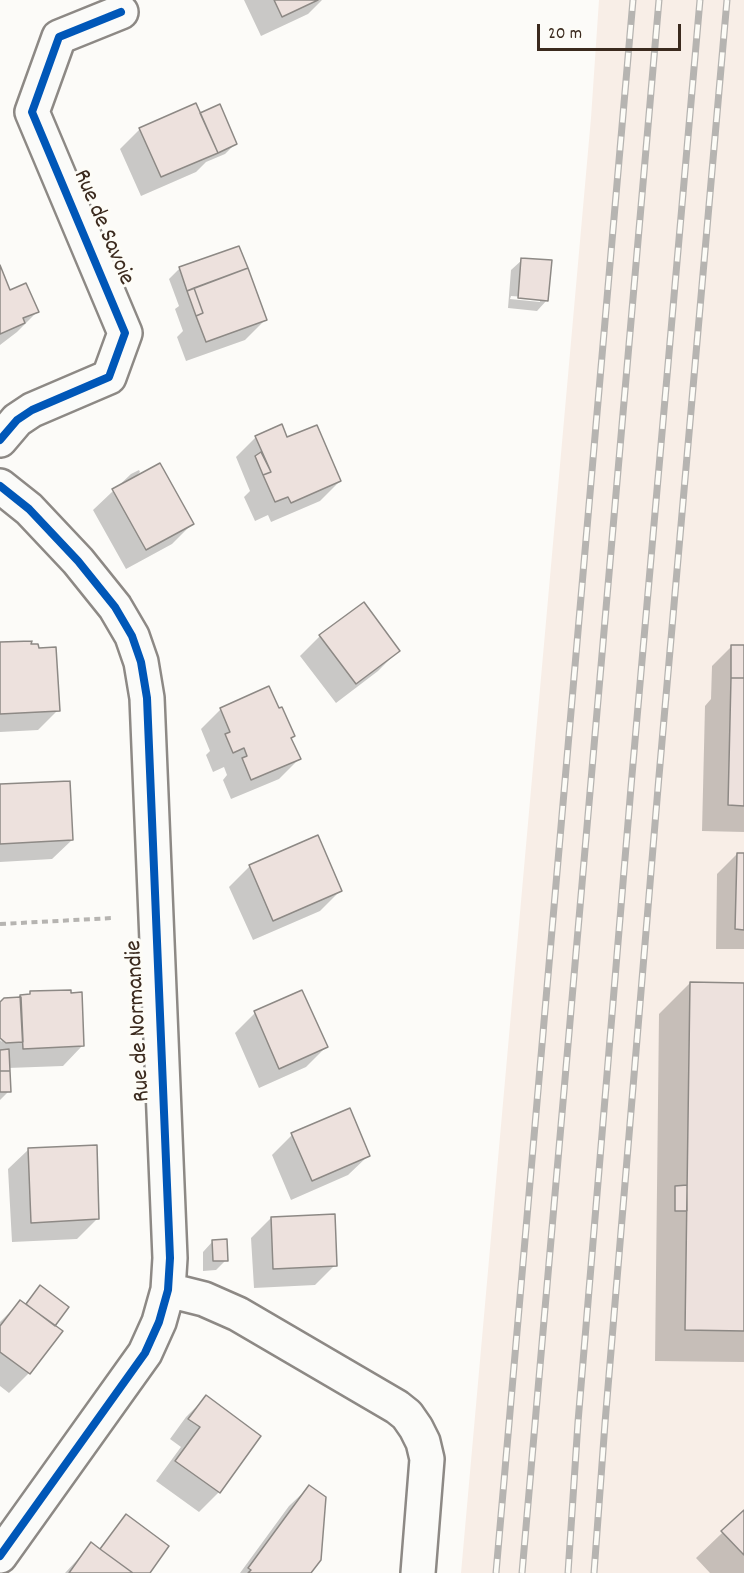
<!DOCTYPE html>
<style>
body{margin:0}
#map{position:relative;width:744px;height:1573px;overflow:hidden;background:#fcfbf8;font-family:Dekko,sans-serif}
canvas{display:block}
.scale{position:absolute;left:537px;top:24px;width:144px;height:27px;box-sizing:border-box;border:3px solid #3b2a1e;border-top:0;padding-left:8px;font-size:18px;line-height:21px;white-space:nowrap;color:#3b2a1e;-webkit-text-stroke:4px #fdfcf7;paint-order:stroke}
</style>
<div id="map">
<canvas width="744" height="1573"></canvas>
<div class="scale">20 m</div>
</div>
<script>
const context = document.querySelector('canvas').getContext('2d');
context.lineJoin = 'round';
function fill(path, color) { context.fillStyle = color; context.fill(path, 'evenodd'); }
const poly = rows => new Path2D(rows.map(r => 'M' + r).join(''));
function stroke(path, color, width, dash) { context.strokeStyle = color; context.lineWidth = width; context.lineCap = dash ? 'butt' : 'round'; context.setLineDash(dash || []); context.stroke(path); }
function drawText(font, color, halo, rows, align = 'center') {
  context.font = font + ' Dekko,sans-serif'; context.lineWidth = 6; context.setLineDash([]); context.textBaseline = 'middle'; context.strokeStyle = halo; context.fillStyle = color; for (const [text, x, y, turn = 0] of rows) {
    context.save(); context.translate(x, y); context.rotate((+turn || 0) * Math.PI / 180); context.textAlign = isNaN(turn) ? turn : align; if (halo) context.strokeText(text, 0, 0); context.fillText(text, 0, 0); context.restore();
  }
}
const built = poly([
 [599,0,744,0,744,1573,461,1573,591,118]
]);
const shadow = poly([
 [244,0,322,0,308,14,261,36],
 [200,115,235,144,225,154,206,162,196,172,141,196,120,149,140,129],
 [522,260,547,300,537,311,508,308,511,270],
 [511,296,540,298,540,302,510,299],
 [180,268,265,320,245,340,186,361,177,337,183,331,175,309,179,306,169,279],
 [0,269,10,292,37,312,17,332,0,345],
 [256,437,287,439,340,481,320,501,271,522,268,515,255,521,244,497,250,491,236,457],
 [139,470,140,472,135,477,192,524,172,544,126,569,93,510,131,474],
 [320,636,398,651,378,671,336,703,300,656],
 [0,644,58,710,38,730,0,732],
 [732,646,744,647,744,832,702,831,705,706,711,699,712,666],
 [221,709,290,739,299,759,279,779,231,799,223,780,227,775,224,767,213,772,206,755,210,751,201,729],
 [0,786,72,840,52,859,0,862],
 [318,837,340,891,320,911,253,940,229,887,249,867],
 [737,854,744,854,744,949,716,949,717,874],
 [690,983,744,984,744,1362,655,1361,659,1014],
 [31,993,70,994,82,1046,63,1066,8,1068,9,1091,0,1100,0,1040,2,1042,0,1036,0,1004,28,996],
 [255,1013,326,1047,306,1067,259,1088,235,1033],
 [349,1110,368,1156,348,1175,291,1200,272,1155,292,1135],
 [28,1150,97,1219,77,1239,12,1242,8,1169],
 [271,1218,335,1265,315,1285,254,1288,251,1238],
 [213,1241,226,1260,216,1270,203,1271,203,1252],
 [40,1287,53,1326,61,1332,29,1373,9,1393,0,1386,0,1322,20,1302,24,1305],
 [206,1397,219,1492,199,1512,156,1481,181,1447,170,1439,186,1417],
 [309,1487,310,1573,240,1573,289,1506],
 [744,1512,744,1573,710,1573,696,1558],
 [126,1516,148,1573,65,1573,92,1544,99,1550]
]);
const building = poly([
 [274,0,318,0,282,17,274,0],
 [196,103,218,153,161,177,139,128,196,103],
 [220,104,237,144,218,153,200,113,220,104],
 [239,246,248,268,187,291,179,267,239,246],
 [521,258,552,260,548,301,518,298,521,258],
 [0,265,10,290,26,283,39,312,23,318,25,323,0,334,0,265],
 [248,268,267,320,206,342,196,316,203,313,194,288,248,268],
 [194,288,203,313,196,316,187,291,194,288],
 [282,424,287,437,317,425,341,481,291,503,288,497,275,502,263,475,271,472,255,436,282,424],
 [261,452,271,472,263,475,255,456,261,452],
 [160,463,194,524,146,550,112,489,160,463],
 [364,602,400,651,356,684,319,635,364,602],
 [32,641,31,644,38,644,39,648,56,647,60,711,0,714,0,642,32,641],
 [731,645,744,645,744,678,731,678,731,645],
 [731,678,744,678,744,806,728,805,731,678],
 [269,686,279,708,282,707,295,736,291,738,301,759,251,780,242,758,247,756,244,748,233,753,225,734,230,732,220,708,269,686],
 [70,781,73,840,0,844,0,784,70,781],
 [318,835,342,891,273,921,249,865,318,835],
 [737,853,744,853,744,930,735,929,737,853],
 [690,982,744,983,744,1331,685,1330,690,982],
 [71,990,71,993,82,992,84,1046,23,1049,20,995,30,994,30,991,71,990],
 [302,990,328,1047,279,1069,254,1011,302,990],
 [21,997,23,1042,6,1043,0,1038,0,1002,4,998,21,997],
 [9,1049,10,1071,0,1071,0,1050,9,1049],
 [0,1071,10,1071,11,1092,0,1092,0,1071],
 [350,1108,370,1156,312,1181,291,1133,350,1108],
 [97,1145,99,1219,31,1223,28,1148,97,1145],
 [687,1185,687,1211,675,1211,675,1186,687,1185],
 [335,1214,337,1266,273,1269,271,1217,335,1214],
 [227,1239,228,1261,213,1261,212,1240,227,1239],
 [40,1285,69,1307,55,1326,26,1304,40,1285],
 [20,1300,63,1331,30,1374,0,1352,0,1326,20,1300],
 [206,1395,261,1436,220,1493,175,1461,200,1427,188,1419,206,1395],
 [309,1485,326,1497,321,1560,311,1573,248,1573,251,1570,248,1568,309,1485],
 [744,1510,744,1555,721,1531,744,1510],
 [126,1514,169,1546,150,1573,133,1573,100,1549,126,1514],
 [91,1542,100,1549,133,1573,69,1573,91,1542]
]);
const path = poly([
 [0,924,113,918]
]);
const street = poly([
 [0,440,17,420,32,410,109,377,125,333,32,112,59,37,121,12],
 [0,486,29,509,78,561,115,607,132,636,141,662,147,698,170,1258,168,1290,159,1322,145,1353,0,1556],
 [168,1290,204,1299,238,1314,397,1407,407,1415,416,1428,423,1442,427,1459,418,1573]
]);
const rail = poly([
 [496,1573,633,0],
 [522,1573,659,0],
 [568,1573,578,1422,632,775,700,0],
 [594,1573,605,1423,659,776,727,0]
]);
const cycleway = poly([
 [0,440,17,420,32,410,109,377,125,333,32,112,59,37,121,12],
 [0,486,29,509,78,561,115,607,132,636,141,662,147,698,170,1258,168,1290,159,1322,145,1353,0,1556]
]);
const streetNames = [
 ["Rue de Savoie",102,228,67],
 ["Rue de Normandie",140,1021,-93]
];
fill(built, '#f8eee7');
fill(shadow, '#0003');
fill(building, '#ede1dd');
stroke(building, '#8d8985', 1.5);
stroke(street, '#8d8985', 38);
stroke(path, '#b6b4b1', 4, [6, 4.5]);
stroke(street, '#fbfbf9', 33);
stroke(rail, '#b6b4b1', 7);
stroke(rail, '#fdfcf7', 4.5, [14]);
stroke(cycleway, '#0057b8', 8);
drawText('24px', '#3b2a1e', '#fdfcf7', streetNames);
</script>
